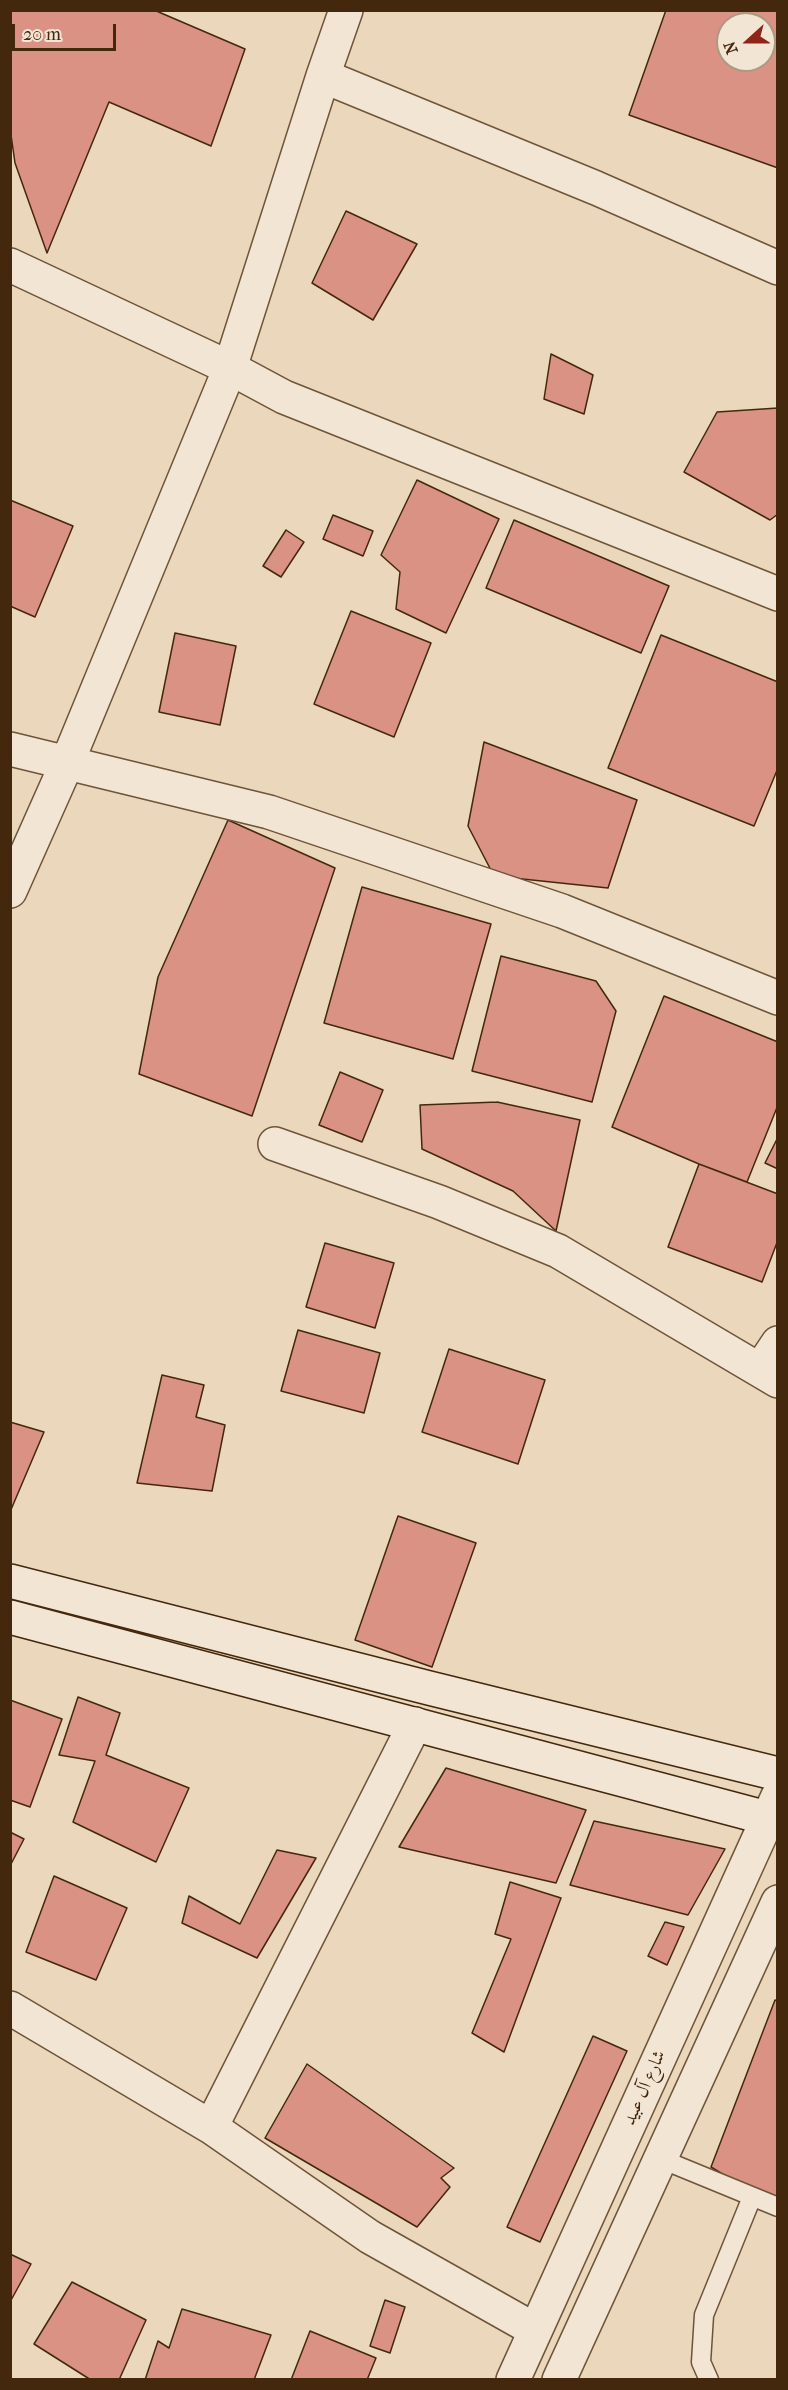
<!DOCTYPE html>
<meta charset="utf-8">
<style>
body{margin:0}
#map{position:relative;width:788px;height:2390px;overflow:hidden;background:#ebd7bb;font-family:"IM FELL French Canon",serif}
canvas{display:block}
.frame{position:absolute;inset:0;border:12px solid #44280e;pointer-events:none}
.north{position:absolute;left:716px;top:12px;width:60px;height:60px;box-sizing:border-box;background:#f2e5d3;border:2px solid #ac9984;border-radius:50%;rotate:249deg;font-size:16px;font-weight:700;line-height:24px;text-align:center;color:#44280e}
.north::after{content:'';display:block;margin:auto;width:21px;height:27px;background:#8f2418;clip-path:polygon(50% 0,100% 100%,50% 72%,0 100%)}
.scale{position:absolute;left:12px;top:24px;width:104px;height:27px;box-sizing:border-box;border:3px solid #44280e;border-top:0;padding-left:8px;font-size:18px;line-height:21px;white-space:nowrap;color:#44280e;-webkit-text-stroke:4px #f2e5d3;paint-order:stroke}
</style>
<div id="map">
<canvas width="788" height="2390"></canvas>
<div class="frame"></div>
<div class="north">N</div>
<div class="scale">20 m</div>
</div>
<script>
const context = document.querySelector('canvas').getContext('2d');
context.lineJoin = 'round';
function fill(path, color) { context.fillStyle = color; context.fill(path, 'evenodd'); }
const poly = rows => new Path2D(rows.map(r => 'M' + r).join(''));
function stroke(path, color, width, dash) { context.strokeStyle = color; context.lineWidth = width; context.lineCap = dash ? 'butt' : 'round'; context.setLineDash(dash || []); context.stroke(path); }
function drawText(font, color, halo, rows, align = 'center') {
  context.font = font + ' "IM FELL French Canon",Amiri,serif'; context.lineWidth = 5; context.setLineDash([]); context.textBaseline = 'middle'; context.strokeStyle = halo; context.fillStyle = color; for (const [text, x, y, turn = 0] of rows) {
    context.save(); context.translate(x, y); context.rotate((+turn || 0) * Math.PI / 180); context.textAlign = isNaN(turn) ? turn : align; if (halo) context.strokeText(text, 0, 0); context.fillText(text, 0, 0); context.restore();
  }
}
const building = poly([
 [10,10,154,10,245,49,211,146,109,102,47,253,15,163,10,128,10,10],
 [666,10,778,10,778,168,629,115,666,10],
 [728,24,764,24,764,60,728,60,728,24],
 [346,211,417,244,373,320,312,283,346,211],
 [551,354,593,375,584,414,544,399,551,354],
 [778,408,778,514,770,520,684,472,717,412,778,408],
 [417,480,499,519,446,633,396,609,400,572,381,555,417,480],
 [10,500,73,526,35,617,10,606,10,500],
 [333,515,373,531,363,556,323,539,333,515],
 [514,520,669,586,641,653,486,588,514,520],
 [286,530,304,542,281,577,263,566,286,530],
 [351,611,431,643,394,737,314,704,351,611],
 [175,633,236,646,220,725,159,712,175,633],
 [661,635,778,682,778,768,754,826,608,768,661,635],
 [484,742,637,800,608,888,494,876,468,826,484,742],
 [228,820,335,868,252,1116,139,1074,158,977,228,820],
 [362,887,491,924,453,1059,324,1023,362,887],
 [501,956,596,981,616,1011,592,1102,472,1071,501,956],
 [664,996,778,1042,778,1105,747,1182,699,1164,612,1127,664,996],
 [340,1072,383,1090,362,1142,319,1125,340,1072],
 [497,1102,580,1120,556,1231,513,1191,422,1149,420,1105,497,1102],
 [778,1137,778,1169,765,1163,778,1137],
 [699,1164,778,1194,778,1240,762,1282,668,1247,699,1164],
 [325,1243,394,1263,375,1328,306,1307,325,1243],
 [298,1330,380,1353,364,1413,281,1391,298,1330],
 [449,1349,545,1380,518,1464,422,1432,449,1349],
 [162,1375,204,1385,196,1417,225,1425,212,1491,137,1483,162,1375],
 [10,1422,44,1432,10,1512,10,1422],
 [398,1516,476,1543,432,1667,355,1640,398,1516],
 [78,1697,120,1713,106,1755,189,1788,156,1862,73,1822,95,1761,59,1755,78,1697],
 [10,1700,62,1719,30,1807,10,1800,10,1700],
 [446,1768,586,1810,556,1883,399,1847,446,1768],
 [594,1821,725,1849,688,1915,570,1885,594,1821],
 [10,1832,24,1839,10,1866,10,1832],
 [277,1850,316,1858,257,1958,182,1923,189,1896,240,1924,277,1850],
 [54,1876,127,1908,96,1980,26,1952,54,1876],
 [510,1882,561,1898,504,2052,472,2033,511,1939,495,1934,510,1882],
 [665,1922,684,1927,667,1965,648,1956,665,1922],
 [775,2000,778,2001,778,2195,773,2205,711,2167,775,2000],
 [593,2036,627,2051,540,2242,507,2227,593,2036],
 [307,2064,454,2168,441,2178,450,2187,417,2227,265,2138,307,2064],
 [10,2254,31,2264,10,2302,10,2254],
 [72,2282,146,2320,119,2380,91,2380,34,2344,72,2282],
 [385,2300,405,2307,390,2353,370,2346,385,2300],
 [182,2309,271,2335,254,2380,145,2380,158,2341,169,2348,182,2309],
 [310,2331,376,2358,367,2380,291,2380,310,2331]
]);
const lane = poly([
 [661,2159,778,2207],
 [709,2380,701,2362,704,2315,752,2197]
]);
const street = poly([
 [323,76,596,188,778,268],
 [10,265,230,368,284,397,778,594],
 [10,749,269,812,562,911,778,998],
 [10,891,67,763,230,368,323,76,346,10],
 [275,1144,439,1202,558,1251,778,1381],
 [760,1370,778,1343],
 [10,2008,211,2127,370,2237,535,2330],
 [211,2127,415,1724],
 [513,2380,778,1796],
 [559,2380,778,1902]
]);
const secondary = poly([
 [10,1581,429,1688,778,1774],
 [10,1617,778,1821]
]);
const streetNames = [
 ["شارع آل عبيد",645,2088,-66]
];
fill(building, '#d99283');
stroke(building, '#44280e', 1.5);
stroke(lane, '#6e5439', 21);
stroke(street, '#6e5439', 36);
stroke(secondary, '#44280e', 36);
stroke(lane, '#f2e5d3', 18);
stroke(street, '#f2e5d3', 33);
stroke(secondary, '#f2e5d3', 33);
drawText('18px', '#44280e', '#f2e5d3', streetNames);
</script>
